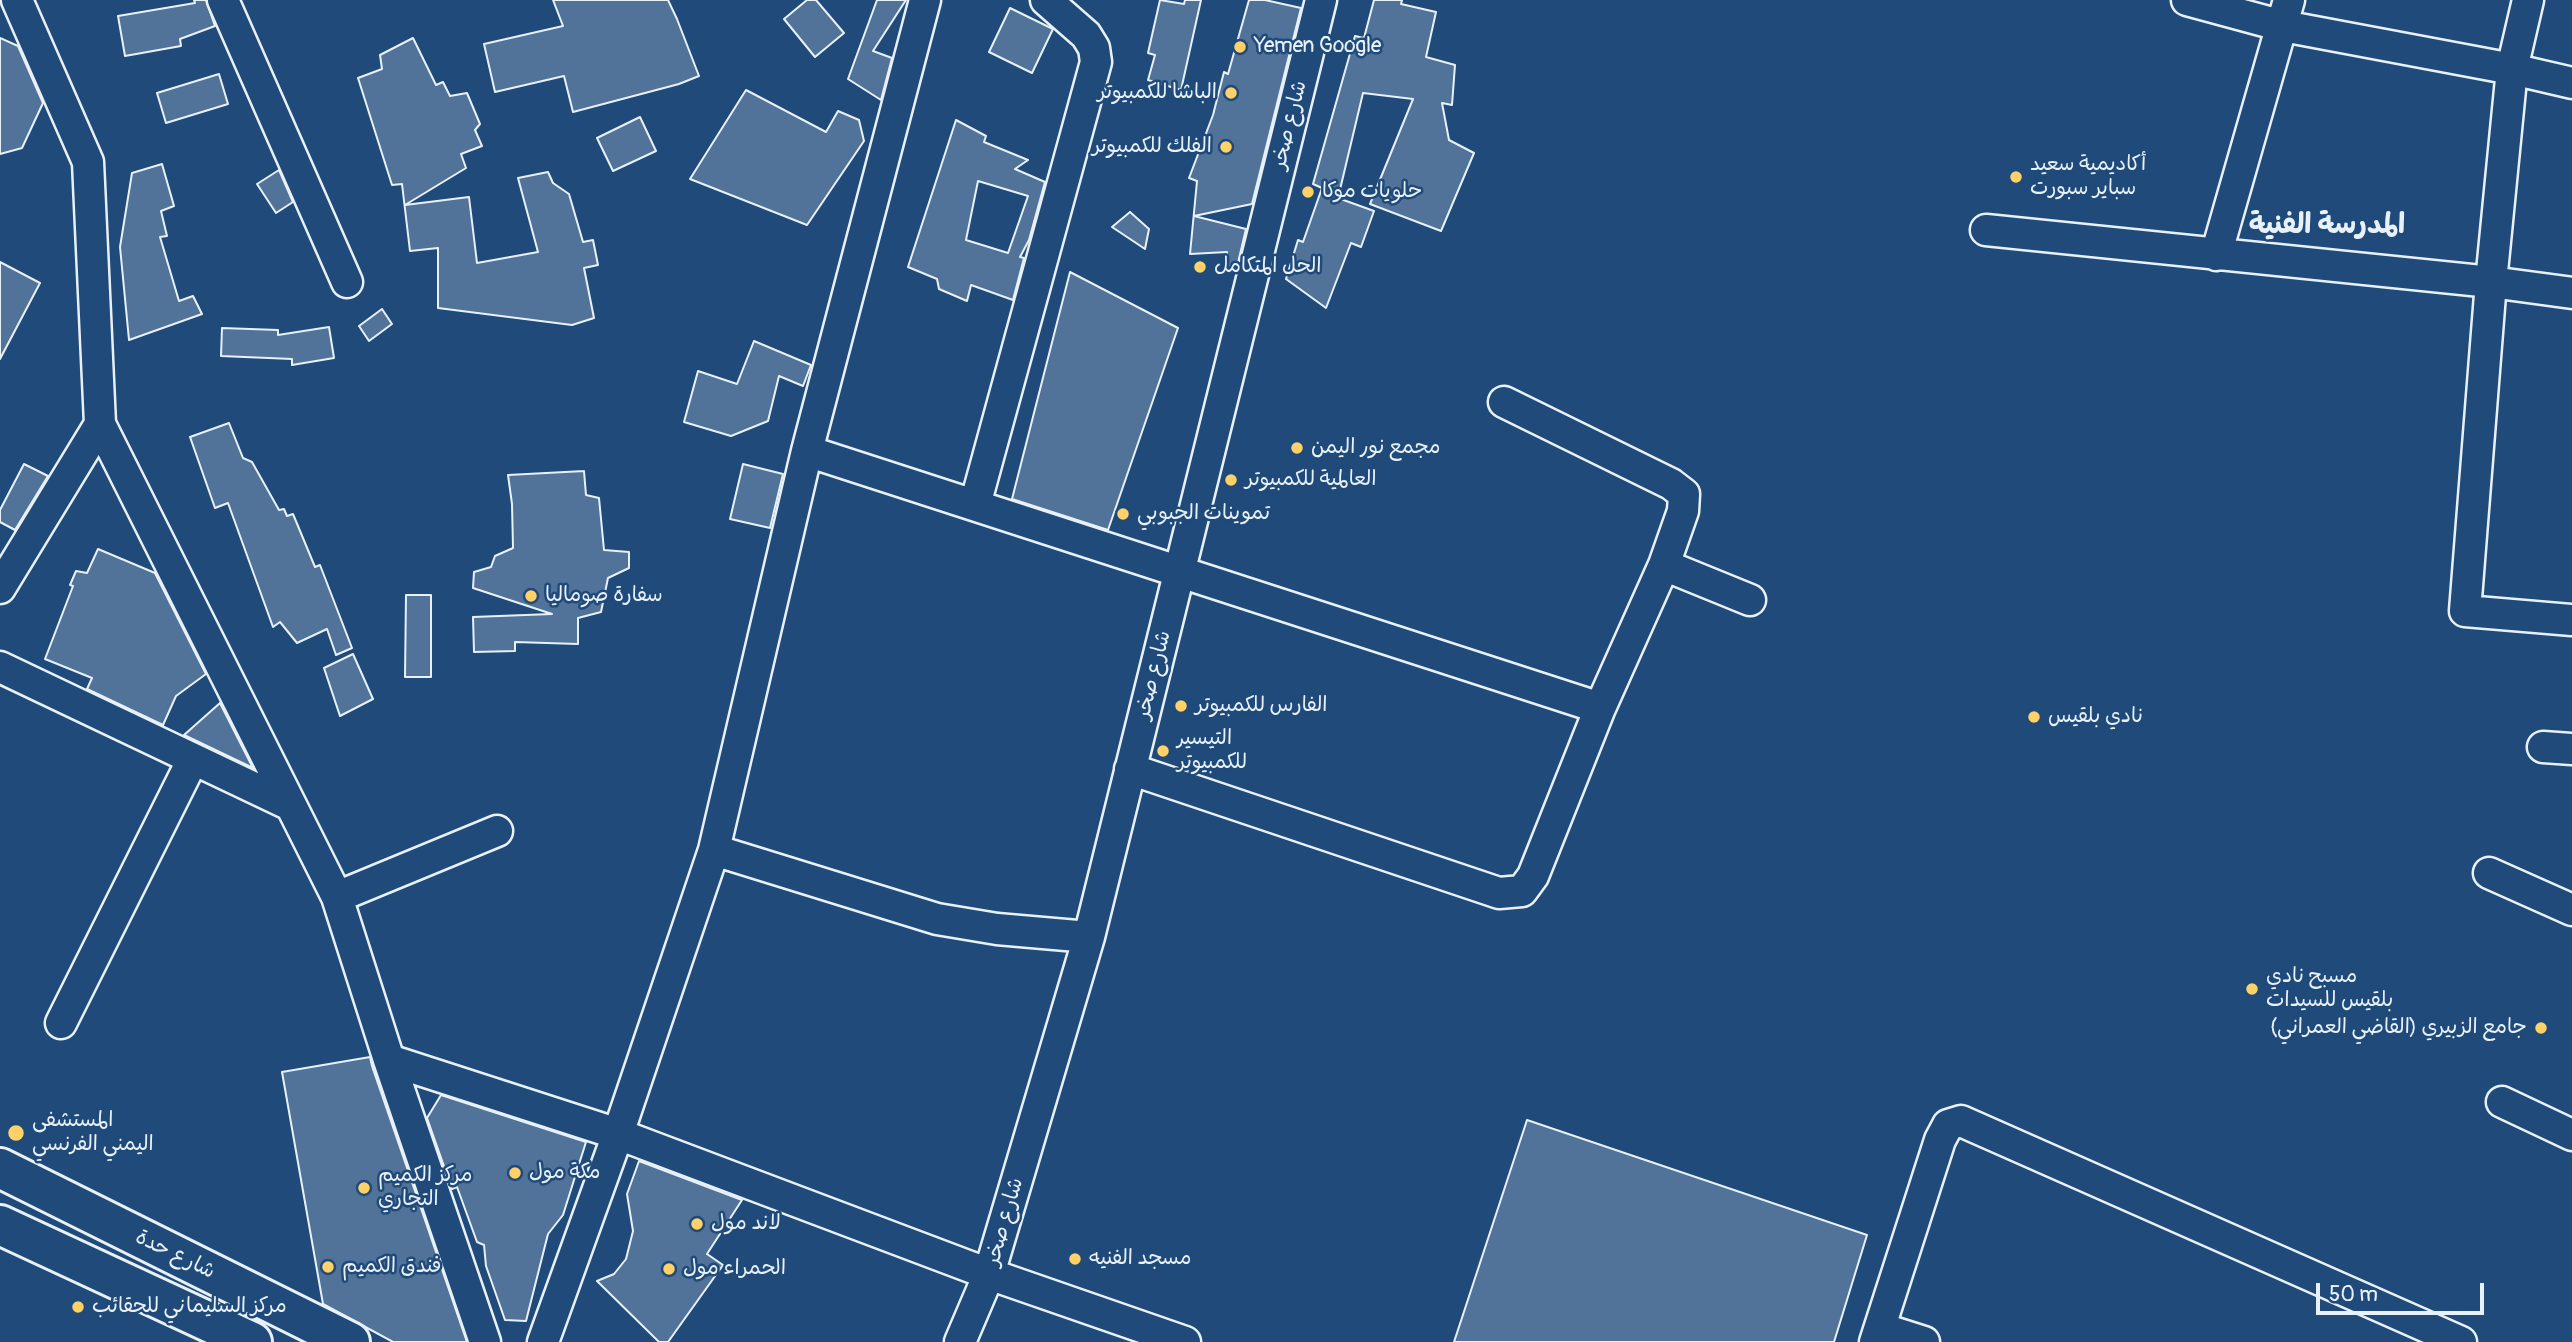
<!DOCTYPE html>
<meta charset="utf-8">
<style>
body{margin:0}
#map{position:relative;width:2572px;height:1342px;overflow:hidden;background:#1f4a7a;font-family:Pangolin,sans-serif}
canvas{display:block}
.scale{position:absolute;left:2316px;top:1283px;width:168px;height:32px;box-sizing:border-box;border:4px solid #e8f1f8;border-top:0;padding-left:9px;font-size:21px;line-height:24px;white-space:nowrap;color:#e8f1f8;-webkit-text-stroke:5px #1f4a7a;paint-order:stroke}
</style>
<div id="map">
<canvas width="2572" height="1342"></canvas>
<div class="scale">50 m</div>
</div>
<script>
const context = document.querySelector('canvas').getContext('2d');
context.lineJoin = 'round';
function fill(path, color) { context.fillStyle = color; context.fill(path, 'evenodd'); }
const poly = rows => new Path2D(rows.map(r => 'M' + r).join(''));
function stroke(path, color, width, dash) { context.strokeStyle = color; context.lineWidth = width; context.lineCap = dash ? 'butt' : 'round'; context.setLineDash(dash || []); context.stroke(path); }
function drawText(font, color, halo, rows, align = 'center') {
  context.font = font + ' Pangolin,"Playpen Sans Arabic",sans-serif'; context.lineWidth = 5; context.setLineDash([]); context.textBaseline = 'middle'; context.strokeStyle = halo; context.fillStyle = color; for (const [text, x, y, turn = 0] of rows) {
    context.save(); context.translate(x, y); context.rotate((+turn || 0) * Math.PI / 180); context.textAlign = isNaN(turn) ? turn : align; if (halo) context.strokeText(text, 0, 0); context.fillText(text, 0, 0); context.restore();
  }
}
const building = poly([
 [194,0,206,0,215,26,180,39,181,46,125,56,118,16,195,3,194,0],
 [553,0,668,0,677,19,699,76,679,84,573,112,564,76,495,92,484,44,563,26,553,0],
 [807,0,816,0,844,33,815,57,784,19,807,0],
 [877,0,906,0,873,51,892,58,881,100,848,79,877,0],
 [1160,0,1184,4,1185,0,1201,0,1181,90,1148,80,1155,55,1148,53,1160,0],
 [1249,0,1265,0,1301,8,1252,204,1194,216,1246,229,1237,267,1226,266,1227,252,1190,254,1197,181,1189,178,1213,115,1224,72,1228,74,1249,0],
 [1374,0,1402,0,1401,4,1436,12,1426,57,1455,65,1452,105,1442,103,1449,140,1474,153,1441,231,1370,204,1413,99,1363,93,1338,198,1374,211,1361,247,1351,243,1326,308,1286,279,1298,240,1303,242,1322,188,1313,184,1355,36,1364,38,1374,0],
 [1010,8,1053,29,1032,73,989,52,1010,8],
 [0,38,18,46,43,103,22,148,0,154,0,38],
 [413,38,436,85,443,82,450,96,467,93,480,124,475,130,482,146,461,154,466,168,405,205,469,197,477,263,538,252,518,178,548,172,553,183,569,194,583,242,593,240,598,265,584,268,594,318,572,325,438,308,438,248,410,251,402,184,392,185,358,78,382,69,380,55,413,38],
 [219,74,228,104,166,123,157,93,219,74],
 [746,90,826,132,838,111,859,120,864,141,807,225,690,179,746,90],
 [640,117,656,151,613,171,597,138,640,117],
 [956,120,986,136,984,142,1028,160,1015,169,1045,182,1029,240,1020,257,1024,258,1013,300,971,285,967,301,939,289,937,279,908,267,956,120],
 [978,181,1028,196,1008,253,966,240,978,181],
 [162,164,174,206,161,211,167,236,160,237,179,301,193,296,202,314,129,340,120,247,132,173,162,164],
 [279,170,293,202,276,213,257,184,279,170],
 [1130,212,1149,229,1145,249,1112,227,1130,212],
 [0,262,40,283,0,359,0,262],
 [1070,272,1178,328,1108,530,1012,499,1070,272],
 [382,309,392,324,369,341,359,326,382,309],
 [329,327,334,358,292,365,292,359,221,356,222,328,278,330,278,335,329,327],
 [754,341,811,365,803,386,779,376,768,421,731,436,684,422,698,371,737,384,754,341],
 [229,423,243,458,252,462,279,510,284,509,287,516,293,514,315,567,320,565,352,648,336,655,327,629,297,643,280,622,273,627,228,503,215,508,190,437,229,423],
 [24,464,48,476,15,530,0,522,0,510,24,464],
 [743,464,783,474,770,528,730,519,743,464],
 [584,471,586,495,599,498,604,550,629,552,629,568,608,578,601,612,578,618,578,644,515,642,515,651,474,652,473,617,552,614,473,588,474,572,491,567,495,556,513,548,512,504,508,475,584,471],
 [98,549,155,573,206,674,176,696,163,725,87,689,92,678,45,659,73,586,70,585,76,571,87,573,98,549],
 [406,595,431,595,431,677,405,677,406,595],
 [353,654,373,699,340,716,324,668,353,654],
 [220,703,253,768,184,735,220,703],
 [370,1057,372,1066,467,1342,393,1342,323,1304,282,1072,370,1057],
 [441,1095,586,1142,563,1215,548,1234,526,1321,505,1320,486,1266,484,1245,477,1242,457,1187,452,1189,427,1118,441,1095],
 [1527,1120,1867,1235,1834,1342,1454,1342,1527,1120],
 [639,1161,742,1200,707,1254,723,1265,668,1342,659,1342,597,1281,614,1274,626,1259,633,1231,627,1194,639,1161]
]);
const minor = poly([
 [17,0,88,162,100,424,337,897,389,1060,485,1342],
 [223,0,347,282],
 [2187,0,2283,26,2512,69,2572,83],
 [2528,0,2512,69,2491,282,2465,611,2572,620],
 [1986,230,2491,282,2572,293],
 [2216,255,2289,0],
 [807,451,1600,708],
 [975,505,1096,62,1094,48,1086,35,1046,0],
 [1664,565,1750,600],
 [0,588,100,424],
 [0,667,288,804],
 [2543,747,2572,749],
 [1130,769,1499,893,1522,891,1533,876,1600,708,1664,565,1683,511,1684,494,1671,484,1504,402],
 [714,850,937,919,997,929,1089,937],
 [2489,873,2572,910],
 [337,897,497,831],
 [61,1023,193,759],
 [389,1060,618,1134,989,1274,1185,1342],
 [2502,1102,2572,1135],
 [1880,1328,1924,1342],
 [543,1342,618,1134,714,850,807,451,925,0],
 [960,1342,989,1274,1089,937,1321,0],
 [1875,1342,1940,1140,1948,1125,1961,1121,2461,1342]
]);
const major = poly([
 [0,1168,350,1342],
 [0,1225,252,1342]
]);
const markers = [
 [1240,47,7,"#ffd166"],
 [1231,93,7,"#ffd166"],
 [1226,147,7,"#ffd166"],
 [2016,177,7,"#ffd166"],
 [1308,192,7,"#ffd166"],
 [1200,267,7,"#ffd166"],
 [1297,448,7,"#ffd166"],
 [1231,480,7,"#ffd166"],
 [1123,514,7,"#ffd166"],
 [531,596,7,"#ffd166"],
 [1181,706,7,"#ffd166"],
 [2034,717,7,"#ffd166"],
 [1163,751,7,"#ffd166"],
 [2252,989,7,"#ffd166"],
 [2541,1028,7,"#ffd166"],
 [16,1133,9,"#ffd166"],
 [515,1173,7,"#ffd166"],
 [364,1188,7,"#ffd166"],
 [697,1224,7,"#ffd166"],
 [1075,1259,7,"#ffd166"],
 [328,1267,7,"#ffd166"],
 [669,1269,7,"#ffd166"],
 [78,1307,7,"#ffd166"]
];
const poiNames = [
 ["Yemen Google",1254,47],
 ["الباشا للكمبيوتر",1217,93,"right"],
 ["الفلك للكمبيوتر",1212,147,"right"],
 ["أكاديمية سعيد",2030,165],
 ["سباير سبورت",2030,189],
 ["حلويات موكا",1322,192],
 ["الحل المتكامل",1214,267],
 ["مجمع نور اليمن",1311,448],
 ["العالمية للكمبيوتر",1245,480],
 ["تموينات الجبوبي",1137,514],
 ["سفارة صوماليا",545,596],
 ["الفارس للكمبيوتر",1195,706],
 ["نادي بلقيس",2048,717],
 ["التيسير",1177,739],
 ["للكمبيوتر",1177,763],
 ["مسبح نادي",2266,977],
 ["بلقيس للسيدات",2266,1001],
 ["جامع الزبيري (القاضي العمراني)",2527,1028,"right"],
 ["المستشفى",32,1121],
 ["اليمني الفرنسي",32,1145],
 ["مكة مول",529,1173],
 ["مركز الكميم",378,1176],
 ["التجاري",378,1200],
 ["لاند مول",711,1224],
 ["مسجد الفنيه",1089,1259],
 ["فندق الكميم",342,1267],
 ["الحمراء مول",683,1269],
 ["مركز السليماني للحقائب",92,1307]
];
const streetNames = [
 ["شارع صخر",1290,125,-76],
 ["شارع صخر",1154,675,-76],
 ["شارع صخر",1005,1222,-74],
 ["شارع حدة",175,1255,26]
];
const districtNames = [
 ["المدرسة الفنية",2327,226]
];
fill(building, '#517399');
stroke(building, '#e8f1f8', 2);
stroke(minor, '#e8f1f8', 35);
stroke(major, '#e8f1f8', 44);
stroke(minor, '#1f4a7a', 30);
stroke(major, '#1f4a7a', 38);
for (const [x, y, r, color] of markers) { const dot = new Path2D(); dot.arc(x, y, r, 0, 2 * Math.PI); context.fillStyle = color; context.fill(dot); stroke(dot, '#1f4a7a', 2.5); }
drawText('21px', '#e8f1f8', '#1f4a7a', poiNames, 'left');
drawText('21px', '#e8f1f8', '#1f4a7a', streetNames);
drawText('bold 28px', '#e8f1f8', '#1f4a7a', districtNames);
</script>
